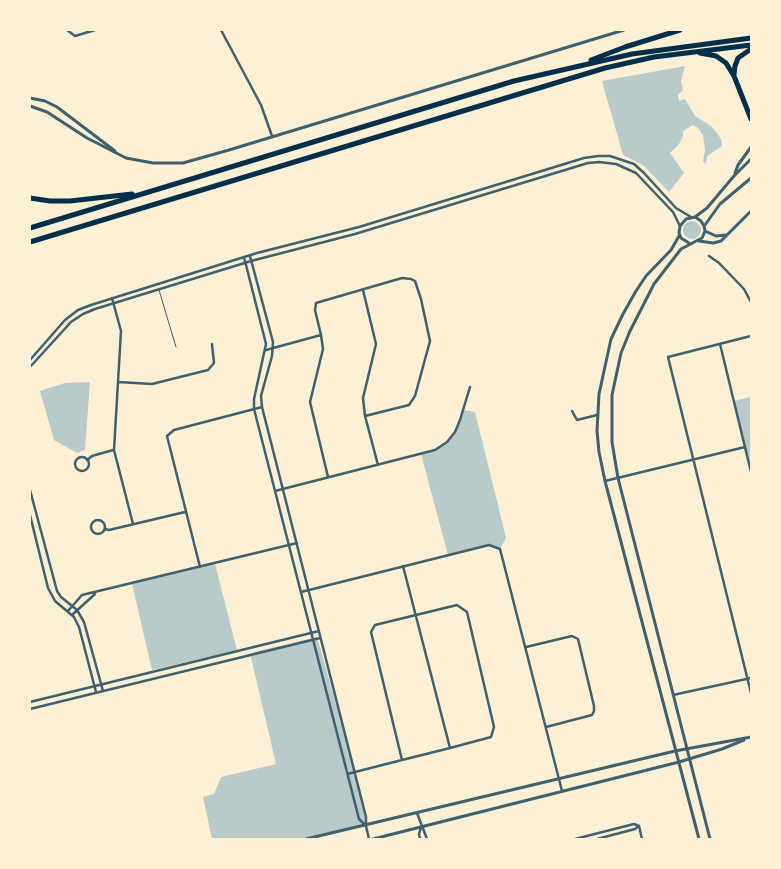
<!DOCTYPE html>
<style>
body{margin:0}
#map{position:relative;width:781px;height:869px;overflow:hidden;background:#fdf0d5;font-family:Barlow,sans-serif}
canvas{display:block}
.frame{position:absolute;inset:0;border:31px solid #fdf0d5;pointer-events:none}
</style>
<div id="map">
<canvas width="781" height="869"></canvas>
<div class="frame"></div>
</div>
<script>
const context = document.querySelector('canvas').getContext('2d');
context.lineJoin = 'round';
function fill(path, color) { context.fillStyle = color; context.fill(path, 'evenodd'); }
const poly = rows => new Path2D(rows.map(r => 'M' + r).join(''));
function stroke(path, color, width, dash) { context.strokeStyle = color; context.lineWidth = width; context.lineCap = dash ? 'butt' : 'round'; context.setLineDash(dash || []); context.stroke(path); }
const green = poly([
 [685,66,681,81,683,90,678,95,679,101,685,99,695,116,711,126,716,132,721,139,722,146,707,156,706,164,703,161,705,150,703,135,698,128,693,125,683,131,683,136,679,144,670,153,684,173,669,192,643,165,623,155,602,81],
 '683 230a9 9 0 1 1 18 0a9 9 0 1 1-18 0Z',
 [90,382,85,450,77,453,54,440,40,391,65,383],
 [751,397,751,470,734,401],
 [463,410,475,412,506,538,500,549,489,545,448,555,421,454,435,450,447,442,455,432],
 [215,564,237,650,152,670,132,584],
 [317,637,355,772,367,825,312,839,212,839,203,797,214,794,221,777,276,764,250,653]
]);
const service = poly([
 [159,290,176,347]
]);
const minor = poly([
 [67,30,75,36,95,30],
 [221,30,261,105,272,136],
 [250,256,273,342,272,356,261,396,262,407,366,817,366,826,369,839],
 [709,256,719,263,744,289,751,302],
 [244,257,266,344,254,399,254,409,359,819,366,826],
 [363,290,376,344,363,398,365,416,378,465],
 [112,298,121,331,114,450,133,524],
 [751,336,668,357,751,693],
 [720,344,751,472],
 [266,350,321,335],
 [30,360,65,320,78,310,91,305,257,253,359,227,584,158,598,156,610,156,634,164,644,173,676,208,691,217],
 [30,367,71,322,83,314,95,309,251,261,355,234,588,163,599,162,616,164,636,173,673,212,680,226],
 [118,382,152,384,208,370,214,363,212,344],
 [572,411,577,420,597,415],
 '75 464a7 7 0 1 1 14 0a7 7 0 1 1-14 0Z',
 [87,460,92,456,113,450],
 [328,477,310,402,323,349,321,335,315,310,316,303,402,278,411,279,415,281,421,299,430,341,415,396,409,405,365,416],
 [605,481,745,447],
 [30,490,57,591,61,597,77,610,84,622,103,691],
 [275,491,435,450,447,442,455,432,460,420,470,387],
 [30,515,48,588,55,601,74,617,79,627,96,692],
 '91 527a7 7 0 1 1 14 0a7 7 0 1 1-14 0Z',
 [105,529,109,530,185,512],
 [403,566,450,748],
 [200,567,167,436,174,430,262,407],
 [301,592,489,545,500,549,562,791],
 [68,611,82,595,297,543],
 [72,615,95,594],
 [526,647,572,636,578,639,594,706,594,711,592,715,546,727],
 [673,695,751,678],
 [30,702,319,631],
 [30,709,320,638],
 [348,774,355,772,402,760,450,748,491,737,494,727,467,612,457,605,375,625,371,632,402,760],
 [417,813,427,839],
 [639,826,642,839],
 [420,839,419,834,421,827],
 [575,839,634,824,639,826,635,829,597,839]
]);
const tertiary = poly([
 [30,98,45,101,57,107,115,151],
 [30,106,47,112,87,138,126,158,153,163,183,163,229,150,624,30],
 [735,173,738,165,751,147],
 [695,217,707,208,734,176,751,159],
 [705,225,720,204,751,178],
 [705,231,716,236,726,235],
 [679,236,671,250,646,276,636,291,623,314,611,339,599,394,597,431,599,452,605,481,699,839],
 [699,241,713,243,721,241,751,211],
 [689,243,681,238,679,233,680,226,686,219,695,217,701,221,704,226,705,231,702,238,681,249,654,284,630,331,621,353,612,395,612,442,618,478,710,839],
 [306,839,675,751,751,737],
 [373,839,679,762,722,749,744,740]
]);
const motorway = poly([
 [700,53,716,56,726,63,734,76,751,119],
 [591,60,625,47,680,30],
 [734,75,735,66,738,58,751,49],
 [30,198,50,201,70,201,132,194],
 [30,228,514,81,632,54,751,38],
 [30,242,605,68,654,57,751,45]
]);
fill(green, '#b9caca');
stroke(service, '#3f606c', 1);
stroke(minor, '#3f606c', 2.5);
stroke(tertiary, '#3f606c', 3);
stroke(motorway, '#003049', 5);
</script>
